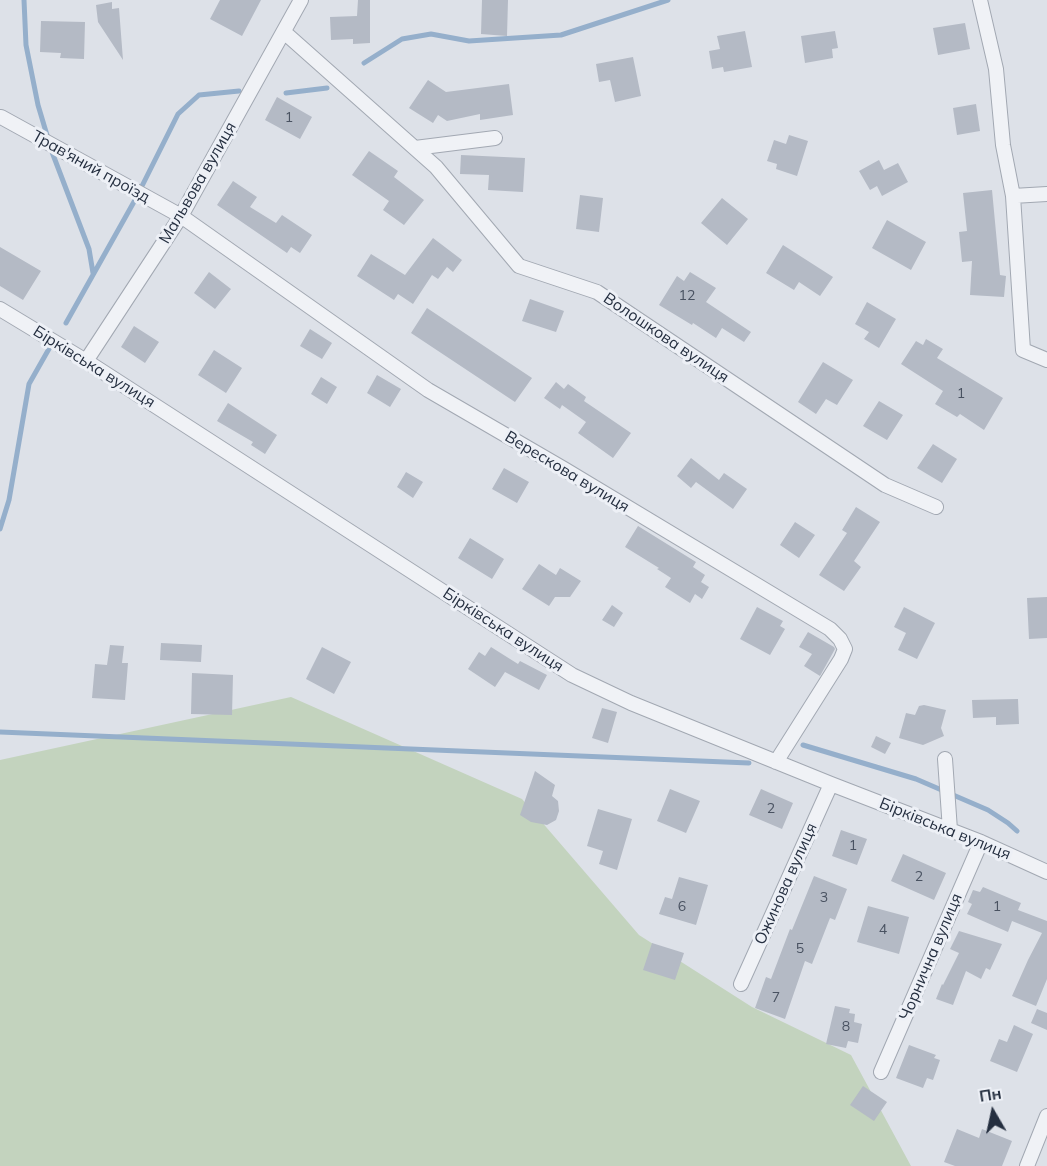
<!DOCTYPE html>
<meta charset="utf-8">
<style>
body{margin:0}
#map{position:relative;width:1047px;height:1166px;overflow:hidden;background:#dde1e8;font-family:Mulish,sans-serif}
canvas{display:block}
.north{position:absolute;left:963px;top:1082px;width:60px;height:60px;-webkit-text-stroke:4px #edf0f6;paint-order:stroke;rotate:351deg;font-size:16px;font-weight:700;line-height:24px;text-align:center;color:#252f40}
.north::after{content:'';display:block;margin:auto;width:21px;height:27px;background:#252f40;clip-path:polygon(50% 0,100% 100%,50% 72%,0 100%)}
</style>
<div id="map">
<canvas width="1047" height="1166"></canvas>
<div class="north">Пн</div>
</div>
<script>
const context = document.querySelector('canvas').getContext('2d');
context.lineJoin = 'round';
function fill(path, color) { context.fillStyle = color; context.fill(path, 'evenodd'); }
const poly = rows => new Path2D(rows.map(r => 'M' + r).join(''));
function stroke(path, color, width, dash) { context.strokeStyle = color; context.lineWidth = width; context.lineCap = dash ? 'butt' : 'round'; context.setLineDash(dash || []); context.stroke(path); }
function drawText(font, color, halo, rows, align = 'center') {
  context.font = font + ' Mulish,sans-serif'; context.lineWidth = 6; context.setLineDash([]); context.textBaseline = 'middle'; context.strokeStyle = halo; context.fillStyle = color; for (const [text, x, y, turn = 0] of rows) {
    context.save(); context.translate(x, y); context.rotate((+turn || 0) * Math.PI / 180); context.textAlign = isNaN(turn) ? turn : align; if (halo) context.strokeText(text, 0, 0); context.fillText(text, 0, 0); context.restore();
  }
}
const green = poly([
 [291,697,522,799,639,935,752,1007,851,1055,911,1166,0,1166,0,760]
]);
const stream = poly([
 [24,0,26,45,38,105,52,152,89,249,93,273],
 [364,63,402,39,431,34,469,41,561,35,668,0],
 [286,93,327,88],
 [66,323,135,200,178,114,199,95,239,91],
 [0,529,9,500,29,384,50,347],
 [0,732,749,763],
 [803,745,916,779,988,810,1008,823,1017,831]
]);
const building = poly([
 [220,0,261,0,242,36,210,19],
 [358,0,370,0,370,43,353,44,353,39,331,40,330,17,357,16],
 [482,0,508,0,507,36,481,34],
 [112,2,112,9,119,8,123,60,98,22,96,5],
 [41,21,85,22,84,59,60,58,61,53,40,52],
 [965,23,970,49,938,55,933,28],
 [745,31,752,67,724,72,723,67,712,69,709,51,720,49,717,36],
 [835,31,838,48,832,49,833,58,805,63,801,36],
 [633,57,641,96,615,102,610,80,599,82,596,64],
 [428,80,446,92,509,84,513,115,480,120,480,114,447,121,438,115,433,123,409,108],
 [277,97,312,117,300,139,265,120],
 [976,104,980,131,957,135,953,108],
 [789,135,808,141,797,176,776,169,777,164,767,161,774,140,786,144],
 [369,151,398,171,394,177,424,200,404,225,383,210,389,201,352,175],
 [461,155,525,158,523,192,488,190,489,175,460,174],
 [879,160,884,170,898,163,908,182,882,196,877,186,870,190,859,171],
 [233,181,257,197,250,207,276,223,282,215,312,235,300,253,291,247,287,253,217,205],
 [992,190,1000,275,1006,276,1004,297,970,295,972,261,962,262,959,232,967,231,963,193],
 [580,195,603,198,599,232,576,229],
 [722,198,748,219,727,245,701,223],
 [887,220,926,242,911,270,872,248],
 [433,238,462,260,453,272,447,267,438,279,432,275,413,304,398,294,394,300,357,276,371,254,405,275],
 [783,245,833,277,820,296,799,282,794,290,766,273],
 [0,247,41,271,23,300,0,286],
 [209,272,231,289,215,309,194,293],
 [690,272,716,288,706,302,751,332,744,342,722,328,716,338,693,323,692,325,659,305,677,276,684,281],
 [530,299,564,311,556,332,522,321],
 [867,302,896,319,879,348,864,339,869,332,855,324],
 [427,308,532,378,515,402,411,333],
 [134,326,159,342,145,363,121,347],
 [310,329,332,343,322,359,300,346],
 [926,339,943,349,937,358,1003,398,984,430,960,414,957,417,935,404,943,391,901,364,916,341,923,345],
 [214,350,242,368,226,393,198,375],
 [823,362,853,380,837,405,826,399,816,414,798,402],
 [377,375,401,389,390,407,367,393],
 [321,377,337,387,327,404,311,394],
 [556,382,564,389,568,384,586,397,584,401,631,433,613,458,578,433,586,422,562,405,560,409,544,398],
 [879,401,903,415,887,440,863,426],
 [228,403,277,435,265,454,251,445,253,442,217,421],
 [933,444,957,459,942,483,917,468],
 [691,458,719,480,724,473,747,489,733,509,696,482,691,488,677,476],
 [504,468,529,482,517,503,492,489],
 [406,472,423,482,413,498,397,487],
 [856,507,880,522,854,561,861,567,844,591,819,575,847,533,842,530],
 [795,522,815,535,799,558,780,545],
 [638,526,696,562,693,567,705,575,701,582,709,587,702,599,695,594,690,603,665,587,671,578,657,569,659,568,625,547],
 [470,538,504,559,492,579,458,558],
 [539,564,556,575,560,568,581,581,570,597,555,597,549,606,522,589],
 [1047,597,1047,638,1029,639,1027,598],
 [612,605,623,613,614,627,602,620],
 [757,607,783,621,780,626,785,629,770,655,740,639],
 [904,607,935,623,917,659,898,650,906,633,894,627],
 [808,632,834,647,835,649,820,676,804,666,812,654,799,647],
 [161,643,202,645,201,662,160,660],
 [110,645,124,646,122,663,128,663,125,700,92,698,95,664,107,665],
 [322,647,351,662,334,694,306,679],
 [491,647,518,664,520,661,547,675,539,690,505,672,495,687,468,669,479,652,485,656],
 [192,673,233,675,232,715,191,714],
 [1018,699,1019,724,996,725,996,717,973,718,972,700],
 [924,705,946,710,941,728,944,736,923,745,899,738,906,713,915,715,919,706],
 [602,708,617,712,608,743,592,738],
 [876,736,891,743,885,754,871,747],
 [535,771,555,785,552,796,558,801,559,811,556,820,547,825,531,822,520,815],
 [670,789,700,801,686,833,657,821],
 [761,789,793,803,782,829,749,815],
 [598,809,632,819,617,870,599,864,603,851,587,846],
 [841,830,867,839,857,865,832,856],
 [903,854,946,873,934,900,891,881],
 [814,876,847,889,835,920,830,918,812,964,805,961,785,1019,755,1008,766,977,771,979,790,929,792,930],
 [679,877,708,885,696,925,659,914,665,897,672,899],
 [983,887,1021,903,1018,910,1047,921,1047,979,1036,1006,1012,996,1028,960,1042,933,1012,921,1008,932,967,914,972,904,968,902,973,890,980,892],
 [868,906,909,917,899,954,857,942],
 [959,931,1002,944,990,970,986,968,981,979,966,971,953,1005,936,999,942,984,943,985,959,953,950,949],
 [652,943,684,953,675,980,643,970],
 [835,1006,850,1009,849,1013,855,1014,854,1022,862,1024,858,1043,848,1041,846,1048,826,1044],
 [1037,1009,1047,1013,1047,1030,1031,1023],
 [1014,1025,1033,1034,1017,1072,990,1061,999,1039,1007,1042],
 [909,1045,936,1055,934,1058,940,1060,933,1080,927,1078,923,1088,896,1078],
 [863,1086,887,1102,874,1121,850,1105],
 [957,1129,979,1138,982,1129,1012,1141,1002,1166,955,1166,944,1162]
]);
const minor = poly([
 [980,0,996,69,1003,145,1013,196,1023,350,1047,360],
 [284,32,436,167,519,266,597,292,885,485,936,507],
 [1,117,181,216,428,390,564,469,830,629,840,639,845,649,841,659,776,762],
 [415,148,495,138],
 [1013,196,1047,194],
 [0,309,86,361,572,675,631,703,831,784,981,842,1047,872],
 [86,361,181,216,301,0],
 [945,759,950,830],
 [741,984,831,784],
 [881,1072,981,842],
 [1027,1166,1047,1116]
]);
const numberNames = [
 ["1",289,118],
 ["12",687,296],
 ["1",961,394],
 ["2",771,809],
 ["1",853,846],
 ["2",919,877],
 ["3",824,898],
 ["6",682,907],
 ["1",997,907],
 ["4",883,930],
 ["5",800,949],
 ["7",776,998],
 ["8",846,1027]
];
const streetNames = [
 ["Трав'яний проїзд",91,167,29],
 ["Мальвова вулиця",198,183,-60],
 ["Волошкова вулиця",666,338,34],
 ["Бірківська вулиця",94,367,32],
 ["Верескова вулиця",567,472,31],
 ["Бірківська вулиця",503,630,33],
 ["Бірківська вулиця",945,829,22],
 ["Ожинова вулиця",786,884,-66],
 ["Чорнична вулиця",931,957,-67]
];
fill(green, '#c3d3be');
stroke(stream, '#95afcb', 5);
fill(building, '#b4bac5');
stroke(minor, '#a2a8b2', 16);
stroke(minor, '#f0f2f6', 14);
drawText('14px', '#495261', null, numberNames);
drawText('16px', '#252f40', '#edf0f6', streetNames);
</script>
